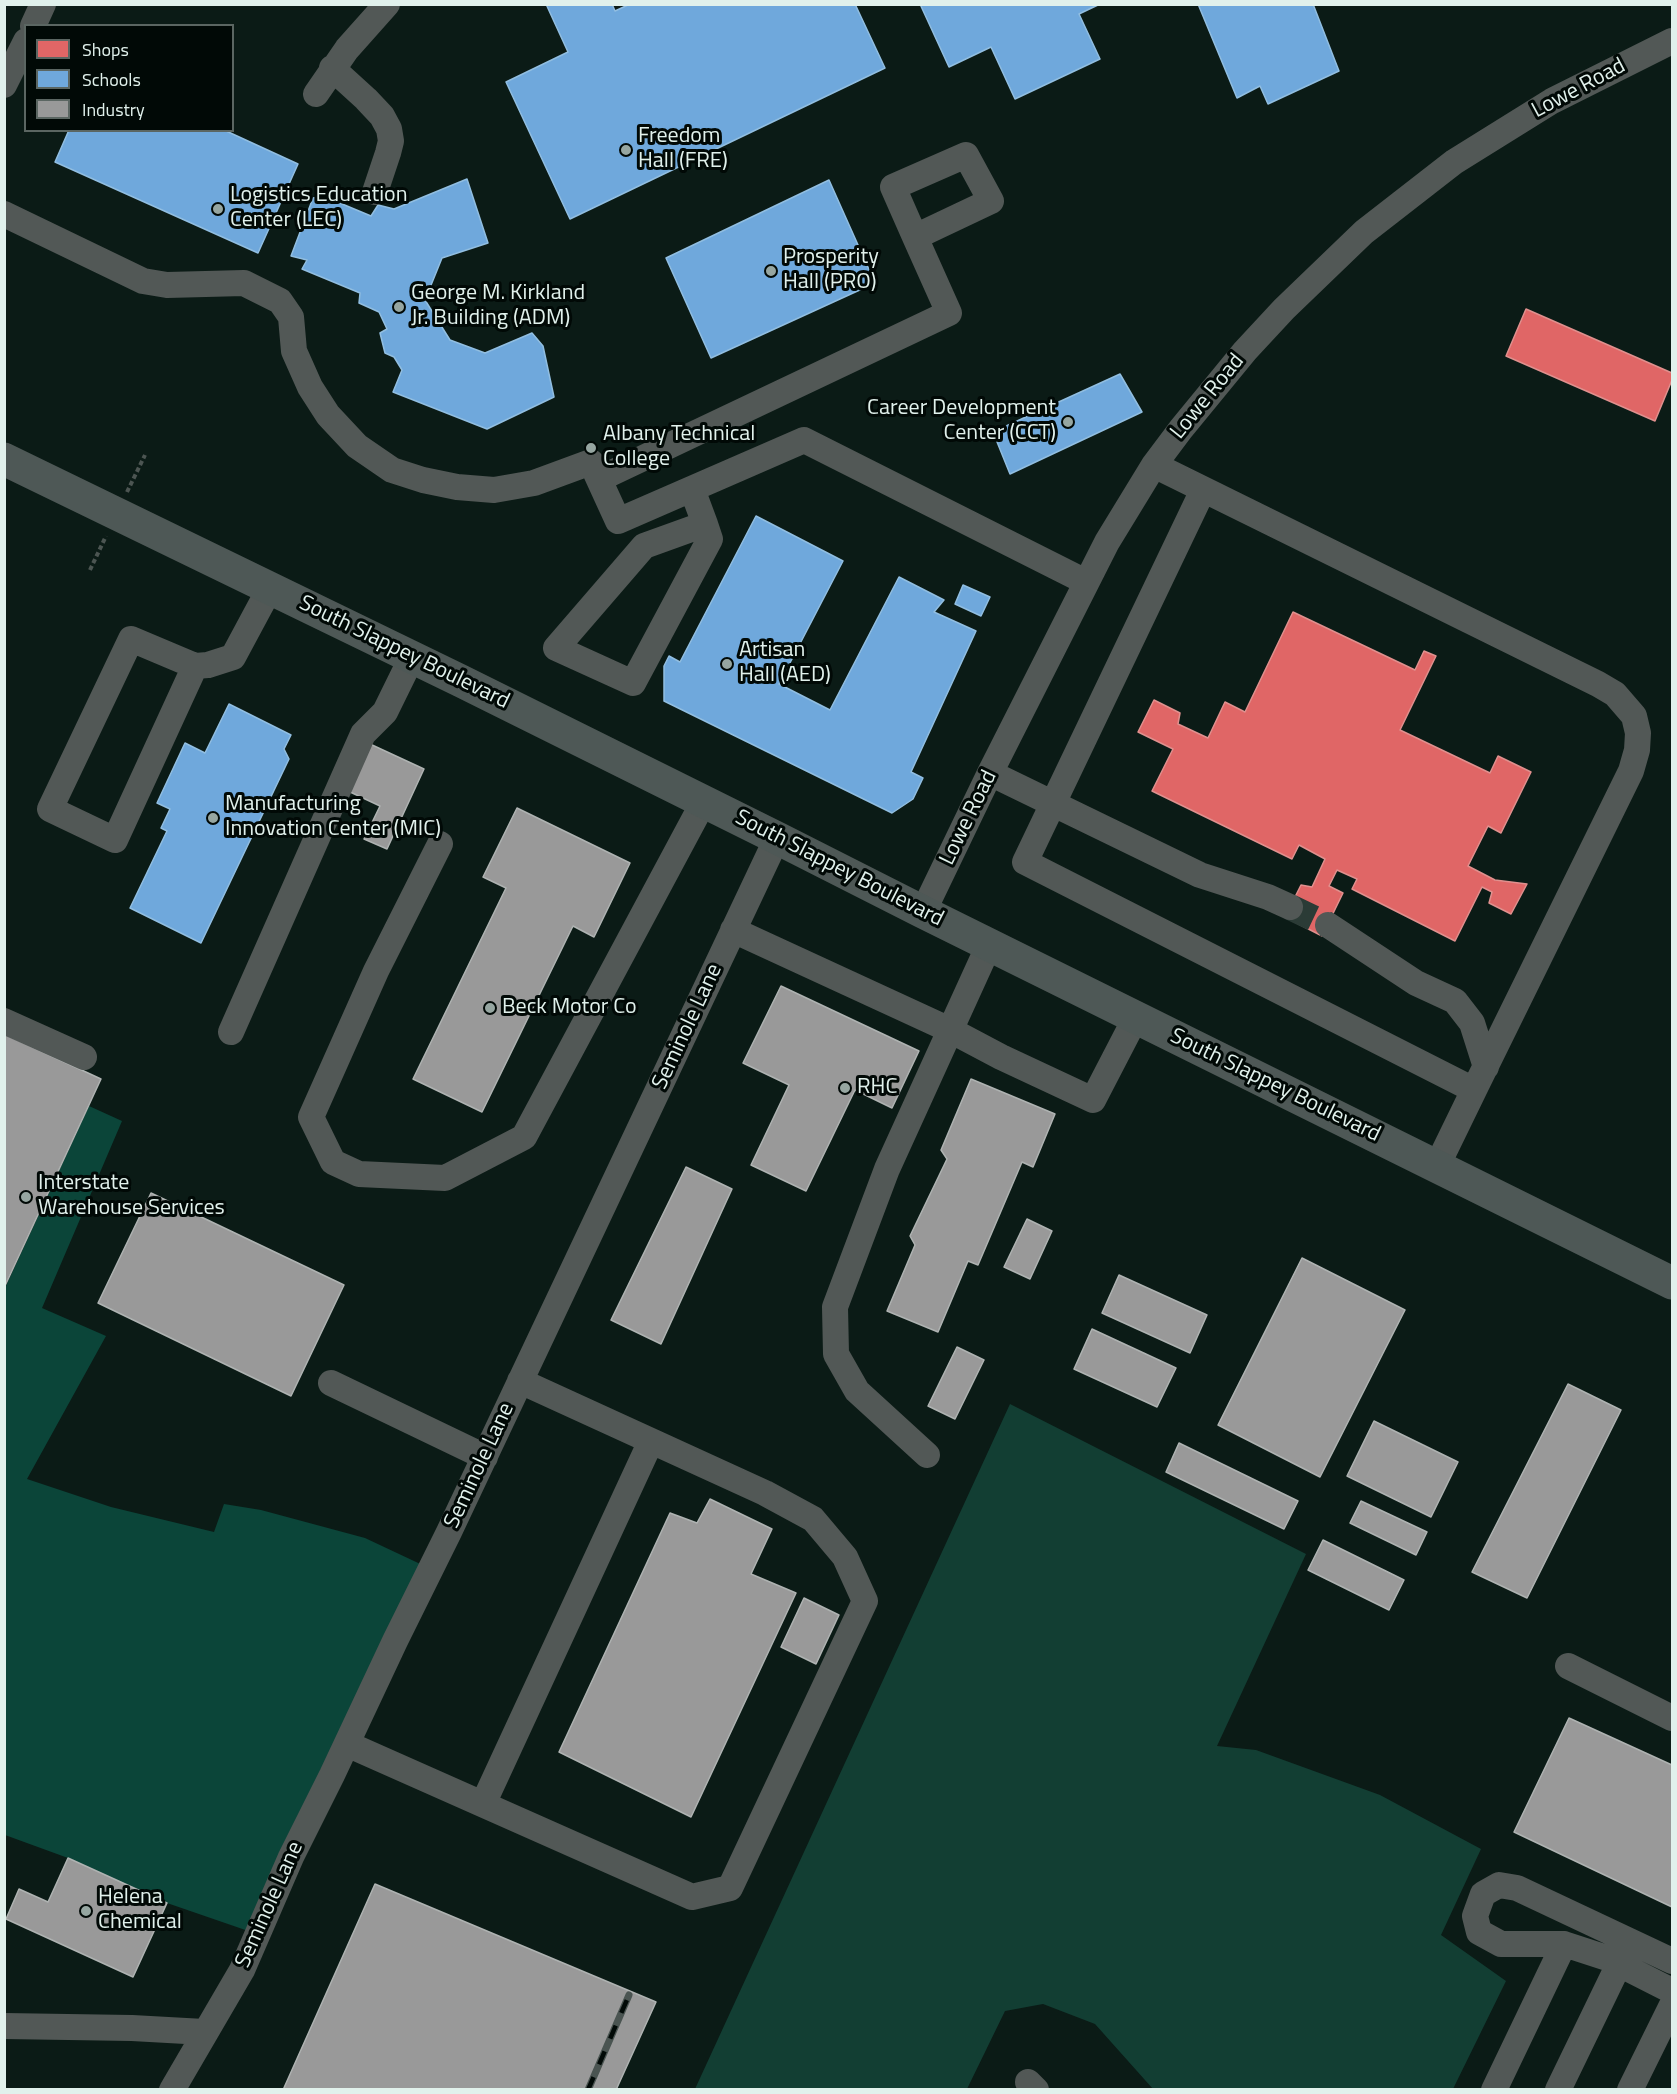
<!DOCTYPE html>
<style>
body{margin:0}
#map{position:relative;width:1677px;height:2094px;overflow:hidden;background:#0b1b16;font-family:"Titillium Web",sans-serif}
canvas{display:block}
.frame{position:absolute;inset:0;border:6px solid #e1f1ec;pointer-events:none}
.legend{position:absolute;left:24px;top:24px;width:210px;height:108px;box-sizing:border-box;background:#010906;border:2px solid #5b6662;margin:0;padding:8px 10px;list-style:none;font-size:18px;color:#e1f1ec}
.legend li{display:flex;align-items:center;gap:12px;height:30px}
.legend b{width:30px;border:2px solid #5b6662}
</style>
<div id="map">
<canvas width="1677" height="2094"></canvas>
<div class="frame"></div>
<ul class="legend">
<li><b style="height:16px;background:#e06666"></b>Shops</li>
<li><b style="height:16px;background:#6fa8dc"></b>Schools</li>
<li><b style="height:16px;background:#999"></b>Industry</li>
</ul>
</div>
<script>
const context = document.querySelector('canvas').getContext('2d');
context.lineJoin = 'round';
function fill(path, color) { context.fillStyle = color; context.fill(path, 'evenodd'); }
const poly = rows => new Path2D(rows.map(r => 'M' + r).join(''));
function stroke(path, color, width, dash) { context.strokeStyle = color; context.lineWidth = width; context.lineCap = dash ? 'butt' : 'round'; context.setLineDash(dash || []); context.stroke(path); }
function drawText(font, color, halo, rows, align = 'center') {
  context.font = font + ' "Titillium Web",sans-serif'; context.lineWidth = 6; context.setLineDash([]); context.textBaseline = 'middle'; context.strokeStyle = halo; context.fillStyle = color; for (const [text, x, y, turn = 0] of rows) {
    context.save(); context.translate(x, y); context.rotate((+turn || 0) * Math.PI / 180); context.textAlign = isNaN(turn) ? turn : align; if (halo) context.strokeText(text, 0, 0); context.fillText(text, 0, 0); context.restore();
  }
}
const green = poly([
 [1010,1404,1306,1554,1217,1746,1256,1750,1380,1795,1481,1849,1441,1935,1506,1981,1453,2089,1153,2089,1095,2024,1043,2004,1005,2011,967,2089,695,2089]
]);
const forest = poly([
 [89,1106,122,1121,42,1308,106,1336,27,1479,111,1507,214,1532,224,1504,261,1510,365,1538,431,1569,257,1934,167,1903,68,1858,5,1835,5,1288]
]);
const shops = poly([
 [1526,309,1672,373,1672,380,1655,421,1506,356,1526,309],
 [1293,612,1415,670,1424,651,1436,656,1400,730,1490,773,1498,756,1531,772,1501,833,1488,826,1468,866,1495,880,1527,884,1511,914,1489,903,1492,892,1482,887,1455,941,1352,889,1357,879,1337,870,1329,886,1343,893,1322,936,1285,917,1301,885,1312,887,1325,859,1299,845,1292,859,1152,791,1173,749,1138,732,1154,700,1180,713,1178,724,1208,738,1225,702,1245,712,1293,612]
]);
const schools = poly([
 [546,4,612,4,615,11,630,4,855,4,885,68,570,219,506,82,568,52,546,4],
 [920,4,1100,4,1079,14,1100,59,1015,99,991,47,949,67,920,4],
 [1198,4,1313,4,1339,71,1268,104,1260,86,1237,98,1198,4],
 [69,130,224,130,298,164,258,253,55,162,69,130],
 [467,179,488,243,442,258,425,300,450,340,485,353,532,333,543,346,554,397,487,429,393,392,402,370,394,357,385,353,380,333,387,329,379,312,359,303,360,293,302,269,307,260,291,256,313,198,323,196,371,216,378,205,394,209,467,179],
 [829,180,875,283,711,358,666,258,829,180],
 [1120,374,1142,412,1010,474,993,432,1120,374],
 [756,516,843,561,779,684,830,710,899,577,944,600,934,612,976,631,911,772,923,778,913,799,892,813,664,701,664,666,669,656,680,662,756,516],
 [963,585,990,597,981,616,955,604,963,585],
 [229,704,291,735,284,749,289,759,201,943,130,908,167,831,161,828,170,809,157,803,185,743,205,753,229,704]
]);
const industry = poly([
 [370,744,424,769,387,849,364,839,380,806,348,791,370,744],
 [517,808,630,863,594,937,573,926,482,1112,413,1079,506,888,483,877,517,808],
 [781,986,919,1051,892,1108,855,1090,806,1191,751,1165,789,1085,743,1063,781,986],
 [4,1034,101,1079,4,1288,4,1034],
 [971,1079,1055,1114,1033,1167,1022,1162,978,1265,968,1261,938,1332,887,1311,915,1245,910,1236,947,1159,941,1150,971,1079],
 [686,1167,732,1189,661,1344,611,1320,686,1167],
 [151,1193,344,1285,291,1396,98,1303,151,1193],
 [1027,1219,1052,1231,1030,1279,1004,1267,1027,1219],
 [1302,1258,1405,1310,1320,1477,1218,1425,1302,1258],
 [1119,1275,1207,1315,1190,1353,1102,1313,1119,1275],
 [1092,1329,1176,1368,1157,1407,1074,1369,1092,1329],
 [957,1347,984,1360,955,1419,928,1406,957,1347],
 [1568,1384,1621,1410,1527,1598,1472,1572,1568,1384],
 [1374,1421,1458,1462,1431,1517,1347,1476,1374,1421],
 [1179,1443,1298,1501,1284,1529,1166,1472,1179,1443],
 [710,1499,772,1529,751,1574,796,1593,691,1817,559,1752,670,1513,697,1523,710,1499],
 [1361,1501,1427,1532,1416,1555,1350,1523,1361,1501],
 [1323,1540,1404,1580,1389,1610,1308,1570,1323,1540],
 [804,1598,839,1615,816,1664,781,1647,804,1598],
 [1569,1718,1672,1765,1672,1907,1514,1832,1569,1718],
 [68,1858,167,1903,133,1977,6,1919,19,1889,48,1902,68,1858],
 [375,1884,656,2002,616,2090,283,2090,375,1884]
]);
const minorTunnel = poly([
 [1290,907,1328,925]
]);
const path = poly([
 [127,492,145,455],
 [90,570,106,536]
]);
const minor = poly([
 [33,26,43,4],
 [332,68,366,99,382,116,389,129,391,141,388,153,375,192],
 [4,85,26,41],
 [316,94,347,49,387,4],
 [4,214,143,281,167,285,244,283,280,301,291,317,294,351,310,387,328,415,357,446,392,470,423,480,457,487,494,490,534,483,591,462,618,521,804,440,1086,582],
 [1154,465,1598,684,1615,694,1634,716,1638,733,1637,750,1631,771,1474,1090,1025,862,1203,490],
 [599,479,949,313,915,237,893,187,966,155,991,201,915,237],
 [692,489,705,524,710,539,633,683,556,648,644,546,705,524],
 [195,666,115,840,50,809,131,639,195,666,208,665,233,657,270,588],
 [990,773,1200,875,1268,897,1290,907],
 [440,844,376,971,311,1117,333,1162,359,1174,445,1178,524,1137,704,801],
 [923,912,990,773,1107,542,1154,465,1181,429,1245,351,1284,309,1364,232,1454,162,1552,101,1672,41],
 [1328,925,1416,983,1455,1001,1472,1023,1486,1067],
 [733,930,950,1030,1001,1057,1093,1100,1136,1017],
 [4,1021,84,1057],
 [231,1032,363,734,385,712,412,657],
 [1437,1166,1474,1090],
 [331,1383,485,1457],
 [927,1455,857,1391,836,1354,835,1307,887,1169,989,945],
 [1568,1666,1672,1718],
 [347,1744,692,1897,730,1888,865,1601,845,1557,813,1519,765,1493,520,1381],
 [483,1804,651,1441],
 [1672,1961,1517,1888,1499,1885,1483,1894,1475,1916,1479,1932,1501,1944,1564,1944,1607,1958,1672,1991],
 [4,2026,132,2028,204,2032],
 [1028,2082,1036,2090],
 [172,2090,242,1970,291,1857,332,1775,395,1641,449,1532,777,838],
 [1494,2090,1564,1944],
 [1558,2090,1619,1964],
 [1630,2090,1672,2005]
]);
const major = poly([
 [4,459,461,681,777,838,923,912,1672,1283]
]);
const rail = poly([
 [588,2090,629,1995]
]);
const markers = [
 [626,150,6,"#96a6a1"],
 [218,209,6,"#96a6a1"],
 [771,271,6,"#96a6a1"],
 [399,307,6,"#96a6a1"],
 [1068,422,6,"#96a6a1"],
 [591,448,6,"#96a6a1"],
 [727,664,6,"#96a6a1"],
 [213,818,6,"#96a6a1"],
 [490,1008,6,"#96a6a1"],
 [845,1088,6,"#96a6a1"],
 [26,1197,6,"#96a6a1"],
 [86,1911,6,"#96a6a1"]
];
const streetNames = [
 ["Lowe Road",1579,89,-28],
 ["Lowe Road",1208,397,-51],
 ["South Slappey Boulevard",404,653,26],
 ["Lowe Road",969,818,-64],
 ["South Slappey Boulevard",839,869,27],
 ["Seminole Lane",688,1027,-65],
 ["South Slappey Boulevard",1275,1086,26],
 ["Seminole Lane",480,1466,-65],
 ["Seminole Lane",270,1905,-66]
];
const poiNames = [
 ["Freedom",638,137],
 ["Hall (FRE)",638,162],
 ["Logistics Education",230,196],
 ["Center (LEC)",230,221],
 ["Prosperity",783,258],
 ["Hall (PRO)",783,283],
 ["George M. Kirkland",411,294],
 ["Jr. Building (ADM)",411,319],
 ["Career Development",1056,409,"right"],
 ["Center (CCT)",1056,434,"right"],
 ["Albany Technical",603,435],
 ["College",603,460],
 ["Artisan",739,651],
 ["Hall (AED)",739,676],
 ["Manufacturing",225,805],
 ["Innovation Center (MIC)",225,830],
 ["Beck Motor Co",502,1008],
 ["RHC",857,1088],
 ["Interstate",38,1184],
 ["Warehouse Services",38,1209],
 ["Helena",98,1898],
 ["Chemical",98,1923]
];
fill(green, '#123e33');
fill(forest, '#0b4539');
fill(shops, '#e06666');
stroke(shops, '#e0908e', 1.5);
fill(schools, '#6fa8dc');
stroke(schools, '#91bee1', 1.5);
fill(industry, '#999');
stroke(industry, '#afb3b2', 1.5);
stroke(minorTunnel, '#2b3b36', 26, [26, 13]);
stroke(path, '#4c5552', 4, [4.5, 3]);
stroke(minor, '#525856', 26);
stroke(major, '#4e5856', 33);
stroke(rail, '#4a5451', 7);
stroke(rail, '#010906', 4.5, [14]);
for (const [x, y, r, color] of markers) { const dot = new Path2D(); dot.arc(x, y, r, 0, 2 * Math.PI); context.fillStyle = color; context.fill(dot); stroke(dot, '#010906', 2); }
drawText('22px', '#e1f1ec', '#010906', streetNames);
drawText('22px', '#e1f1ec', '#010906', poiNames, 'left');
</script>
